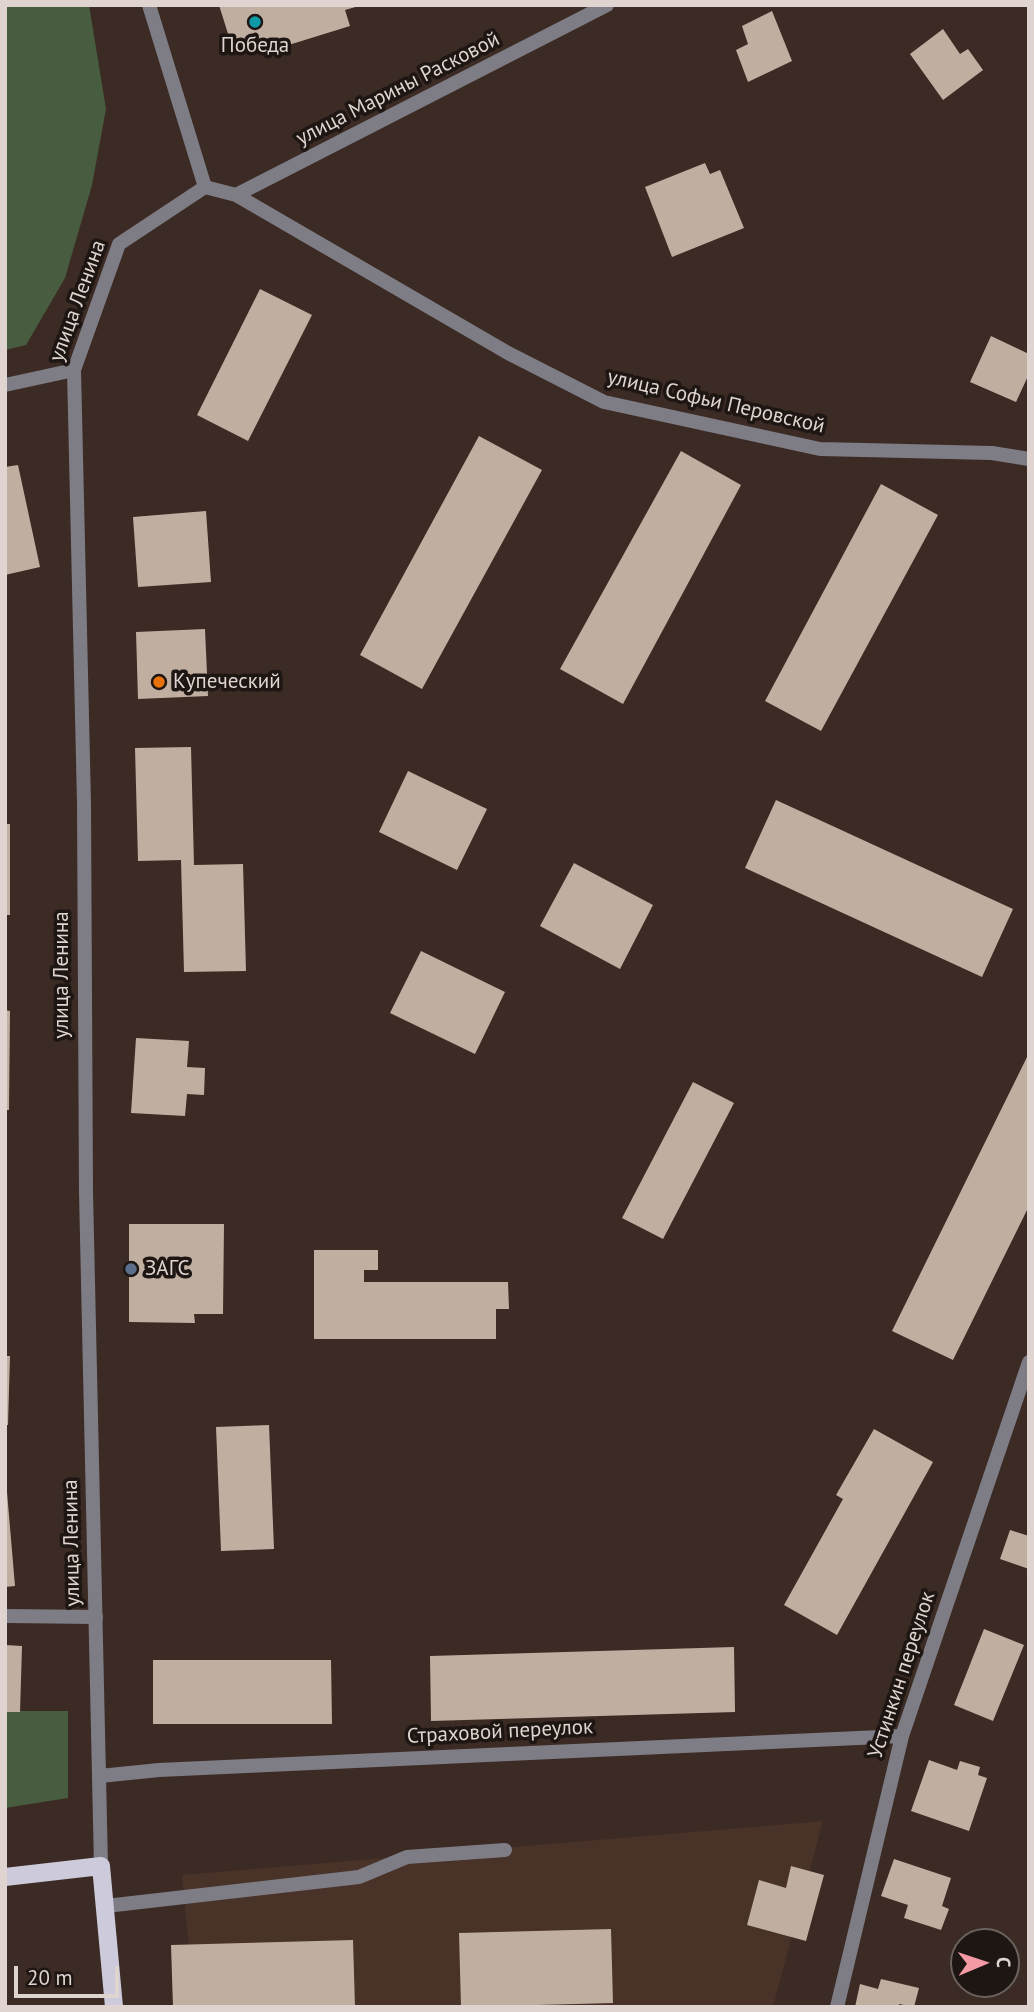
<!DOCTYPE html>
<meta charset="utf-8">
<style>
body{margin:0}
#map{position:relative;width:1034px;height:2012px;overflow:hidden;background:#3c2b24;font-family:"PT Sans",sans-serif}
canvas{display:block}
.frame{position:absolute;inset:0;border:7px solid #dfd4cf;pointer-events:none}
.north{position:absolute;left:950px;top:1928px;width:70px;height:70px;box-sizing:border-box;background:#1d1613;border:2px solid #6b625e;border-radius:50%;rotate:88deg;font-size:19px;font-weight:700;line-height:28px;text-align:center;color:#dfd4cf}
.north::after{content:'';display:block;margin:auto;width:24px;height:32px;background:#f49aa5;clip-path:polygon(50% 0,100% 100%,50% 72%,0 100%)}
.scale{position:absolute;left:14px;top:1966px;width:105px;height:32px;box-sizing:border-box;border:4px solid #dfd4cf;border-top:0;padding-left:9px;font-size:21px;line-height:24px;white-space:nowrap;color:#dfd4cf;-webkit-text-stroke:5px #1d1613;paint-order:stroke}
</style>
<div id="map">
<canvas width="1034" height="2012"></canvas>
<div class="frame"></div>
<div class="north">С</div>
<div class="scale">20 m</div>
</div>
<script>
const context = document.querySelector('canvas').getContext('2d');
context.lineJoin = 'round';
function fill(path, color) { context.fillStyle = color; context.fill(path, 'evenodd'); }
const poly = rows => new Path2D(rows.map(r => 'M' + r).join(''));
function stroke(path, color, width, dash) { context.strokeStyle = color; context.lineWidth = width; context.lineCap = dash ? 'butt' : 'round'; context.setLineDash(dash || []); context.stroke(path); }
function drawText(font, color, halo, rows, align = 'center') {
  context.font = font + ' "PT Sans",sans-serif'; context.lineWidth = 7; context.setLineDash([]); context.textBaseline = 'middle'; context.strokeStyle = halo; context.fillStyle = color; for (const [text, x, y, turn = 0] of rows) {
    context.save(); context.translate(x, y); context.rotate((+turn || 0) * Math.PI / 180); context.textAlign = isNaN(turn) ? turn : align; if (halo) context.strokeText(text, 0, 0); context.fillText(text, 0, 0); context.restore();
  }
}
const built = poly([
 [823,1821,773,2007,195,2007,182,1875]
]);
const green = poly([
 [5,5,89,5,106,109,92,185,65,278,26,345,5,350],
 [5,1711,68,1711,68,1798,5,1808]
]);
const building = poly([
 [219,5,359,5,359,6,345,10,350,26,266,52,264,44,234,53],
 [772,11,792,61,748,82,736,50,748,44,742,26],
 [943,29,960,54,968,49,983,70,943,100,910,54],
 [705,163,710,174,720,170,744,228,672,257,645,187],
 [260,289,312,315,248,441,197,415],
 [991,336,1029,354,1029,374,1016,402,970,382],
 [479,436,542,470,422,689,360,655],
 [681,451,741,485,623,704,560,669],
 [18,465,40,567,5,575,5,467],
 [881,484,938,515,821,731,765,701],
 [206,511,211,582,138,587,133,517],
 [205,629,208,696,138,699,136,632],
 [191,747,194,865,243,864,246,971,184,972,181,860,138,861,135,748],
 [408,771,487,809,457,870,379,832],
 [776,800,1013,909,982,977,745,868],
 [5,824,10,824,10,915,5,915],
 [574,863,653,905,620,969,540,926],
 [421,951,505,992,475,1054,390,1013],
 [5,1010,10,1011,9,1110,5,1110],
 [136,1038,189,1041,187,1067,205,1068,204,1095,187,1094,185,1116,131,1113],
 [1029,1053,1029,1206,953,1360,892,1331],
 [693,1082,734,1103,663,1239,622,1218],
 [129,1224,224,1224,223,1314,194,1314,195,1323,129,1322],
 [314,1250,378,1250,378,1270,364,1270,364,1282,508,1282,509,1309,496,1309,496,1339,314,1339],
 [5,1356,10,1356,8,1425,5,1425],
 [269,1425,274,1549,221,1551,216,1427],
 [874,1429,933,1462,837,1635,784,1605,843,1499,836,1495],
 [5,1492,7,1492,15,1586,5,1587],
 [1010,1530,1029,1536,1029,1569,1000,1559],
 [984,1629,1024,1645,993,1721,954,1705],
 [5,1645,22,1646,20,1712,5,1712],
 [734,1647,735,1712,431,1721,430,1656],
 [153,1660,331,1660,332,1724,153,1724],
 [929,1760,957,1770,960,1761,980,1767,978,1775,987,1778,969,1831,911,1811],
 [894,1859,951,1878,942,1906,949,1909,941,1930,904,1918,908,1905,881,1896],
 [791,1866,824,1875,806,1941,747,1925,759,1880,786,1888],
 [611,1929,613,2003,461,2007,459,1933],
 [353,1940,355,2007,173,2007,171,1945],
 [881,1979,919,1988,914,2007,899,2004,899,2007,855,2007,860,1984,878,1989]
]);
const lane = poly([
 [5,1616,96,1617],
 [106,1906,359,1877,407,1857,505,1850]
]);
const street = poly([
 [149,5,205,187],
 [205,187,236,195,607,5],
 [236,195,508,353,604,402,820,449,992,453,1029,459],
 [5,385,74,370],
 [100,1776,159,1770,902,1736],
 [101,1866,86,1192,84,803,74,370,119,244,205,187],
 [837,2007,902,1736,1029,1362]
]);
const primary = poly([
 [5,1877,101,1866,114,2007]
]);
const markers = [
 [255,22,7,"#0f9aa8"],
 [159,682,7,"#e8710a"],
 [131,1269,7,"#5c6f8a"]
];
const poiNames = [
 ["Победа",255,46,"center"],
 ["Купеческий",173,682],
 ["ЗАГС",145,1269]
];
const streetNames = [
 ["улица Марины Расковой",398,89,-27],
 ["улица Ленина",78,301,-70],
 ["улица Софьи Перовской",716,402,13],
 ["улица Ленина",62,975,-90],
 ["улица Ленина",72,1543,-91],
 ["Устинкин переулок",902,1675,-72],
 ["Страховой переулок",500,1732,-3]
];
fill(built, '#493228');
fill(green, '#485d3f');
fill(building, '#c0afa1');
stroke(lane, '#7e7d85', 14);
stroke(street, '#7e7d85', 14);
stroke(primary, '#cdcadb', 18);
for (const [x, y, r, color] of markers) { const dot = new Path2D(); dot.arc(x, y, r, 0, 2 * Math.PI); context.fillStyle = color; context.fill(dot); stroke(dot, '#1d1613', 2.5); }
drawText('21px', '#dfd4cf', '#1d1613', poiNames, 'left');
drawText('21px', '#dfd4cf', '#1d1613', streetNames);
</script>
